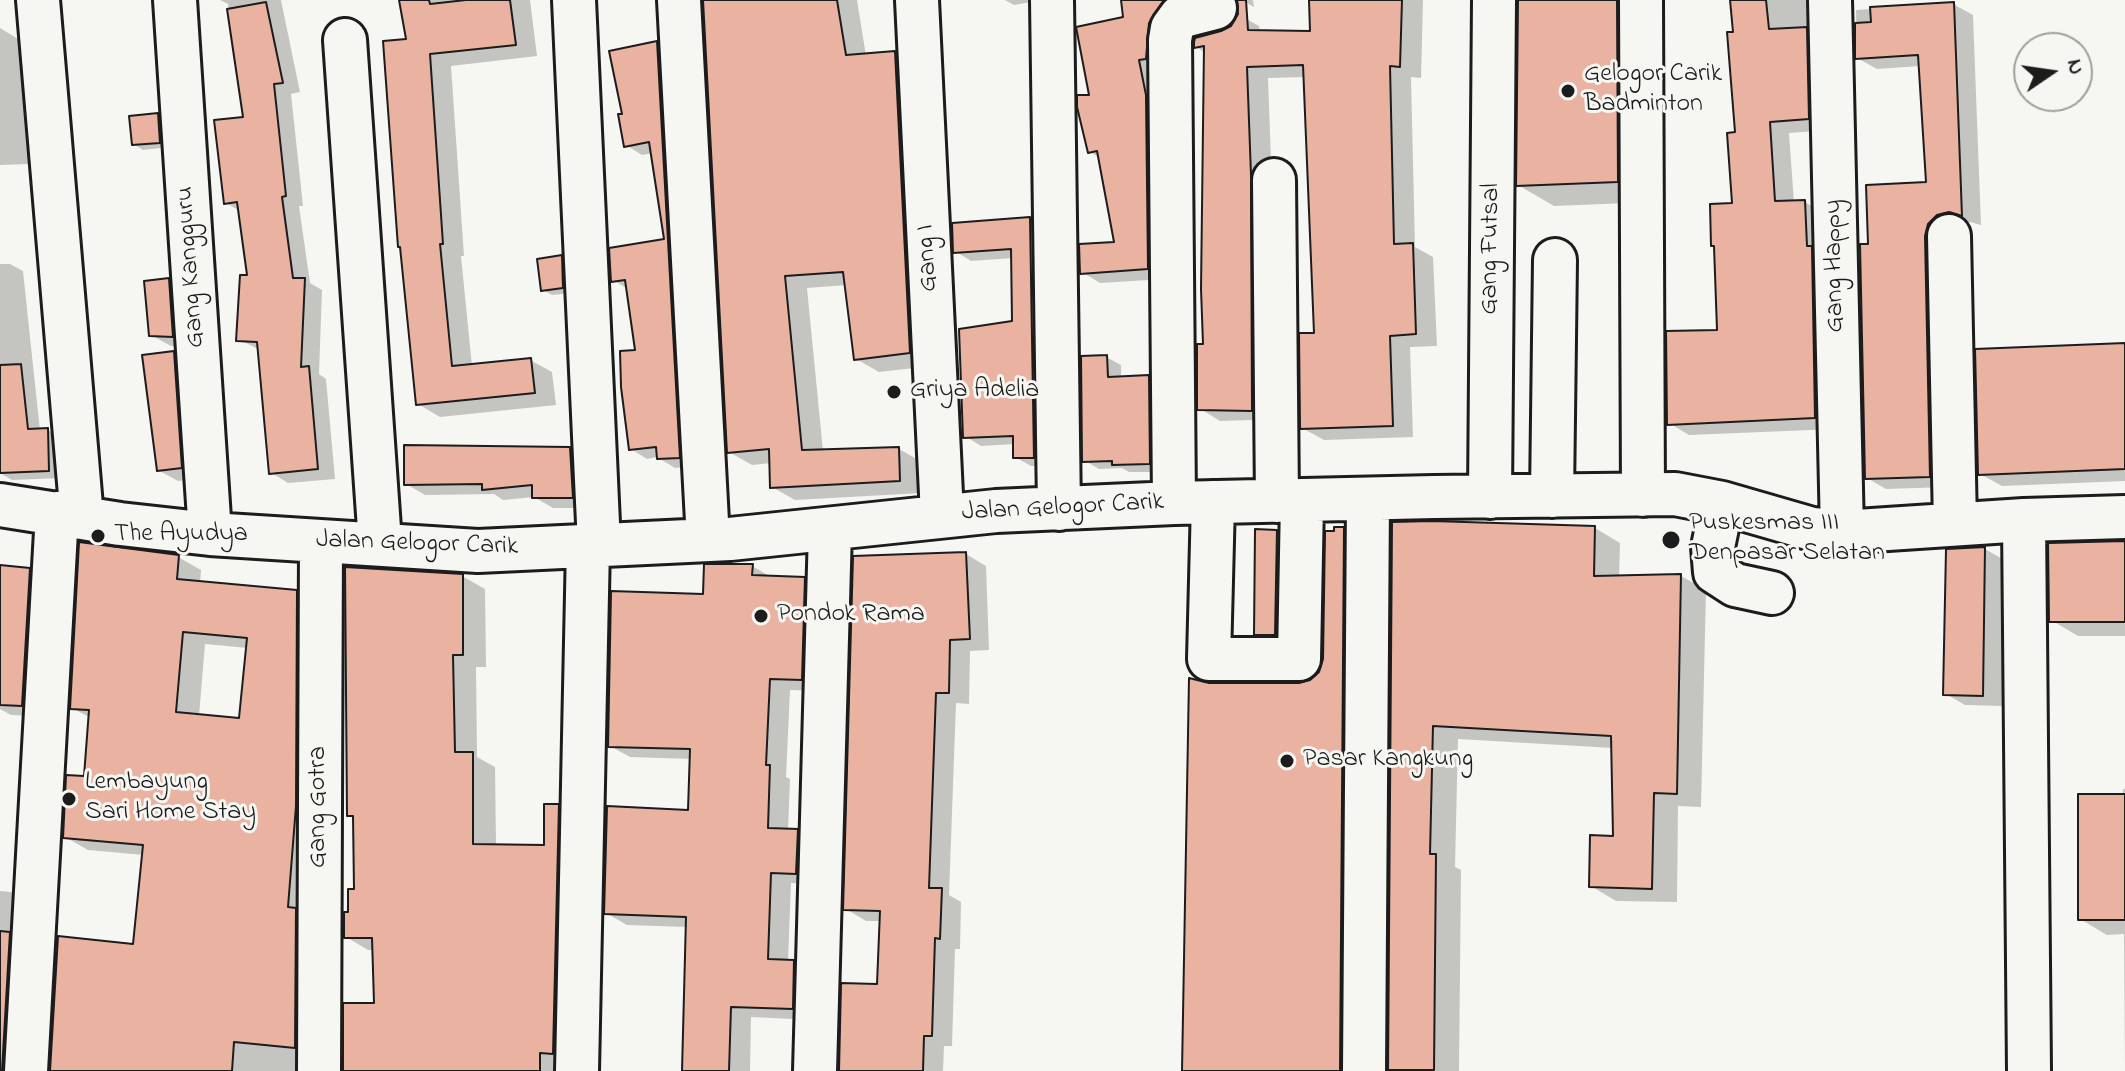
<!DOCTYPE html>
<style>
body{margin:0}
#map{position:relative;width:2125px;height:1071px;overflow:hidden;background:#f6f6f2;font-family:"Indie Flower",sans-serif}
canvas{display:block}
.north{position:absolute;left:2013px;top:32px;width:80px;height:80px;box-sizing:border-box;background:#f6f6f2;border:2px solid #9f9f9c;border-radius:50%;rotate:77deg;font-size:22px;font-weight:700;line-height:32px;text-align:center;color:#1c1c1c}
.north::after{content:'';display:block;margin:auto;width:28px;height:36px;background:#1c1c1c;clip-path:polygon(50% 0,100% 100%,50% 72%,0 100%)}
</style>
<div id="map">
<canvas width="2125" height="1071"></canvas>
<div class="north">N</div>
</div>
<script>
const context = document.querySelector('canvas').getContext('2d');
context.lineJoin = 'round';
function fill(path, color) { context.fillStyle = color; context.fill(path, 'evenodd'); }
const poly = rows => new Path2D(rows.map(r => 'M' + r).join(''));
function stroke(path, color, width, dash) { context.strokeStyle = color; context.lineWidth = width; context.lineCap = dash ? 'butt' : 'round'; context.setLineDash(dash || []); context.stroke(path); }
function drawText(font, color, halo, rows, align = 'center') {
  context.font = font + ' "Indie Flower",sans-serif'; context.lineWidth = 6; context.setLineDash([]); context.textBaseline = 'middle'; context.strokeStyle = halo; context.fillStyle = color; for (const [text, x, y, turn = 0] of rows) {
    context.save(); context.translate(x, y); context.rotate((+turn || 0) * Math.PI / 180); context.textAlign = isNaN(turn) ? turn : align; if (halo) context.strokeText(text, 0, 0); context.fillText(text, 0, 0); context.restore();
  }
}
const shadow = poly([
 [220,0,281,0,300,92,291,94,303,206,299,206,310,283,322,290,319,374,326,379,335,479,288,483,270,472,260,350,238,339,250,277,240,211,226,203,246,119,228,4],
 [401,0,530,0,537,56,451,66,464,256,461,256,472,366,530,360,552,372,556,405,440,417,418,404,402,247,408,41],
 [705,0,857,0,866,56,895,53,918,66,932,366,879,372,856,359,847,285,807,288,823,451,899,449,922,462,922,493,795,500,772,487,771,463,752,465,729,452],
 [1005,0,1042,0,1014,5],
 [1123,0,1205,0,1193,3,1165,279,1100,283,1082,272,1116,243,1100,158,1090,152,1091,97,1126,19],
 [1242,0,1253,0,1254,7],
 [1311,0,1423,0,1421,78,1411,77,1415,247,1433,257,1437,346,1410,347,1413,437,1324,440,1302,428,1316,335,1306,77,1268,78,1272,188,1256,423,1251,420,1220,421,1199,408,1205,346,1206,53,1196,47,1233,27,1239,15,1259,26,1260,32,1312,33],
 [1520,0,1649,0,1653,202,1554,206,1518,185],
 [1732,0,1829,0,1828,130,1789,133,1794,203,1805,202,1825,214,1835,429,1689,435,1669,423,1719,332,1734,205,1737,134],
 [1953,4,1973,15,1981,225,1970,222,1957,225,1949,487,1886,489,1867,478,1870,245,1928,184,1920,66,1877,69,1857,58,1856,10],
 [0,28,18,39,29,164,0,165],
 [657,43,673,52,696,466,675,468,657,457,647,459,631,449,637,352,628,289,613,280,667,240,653,153,642,155,626,145,625,115],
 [158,115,167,121,169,147,143,150,134,144],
 [1030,219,1046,228,1050,466,1031,466,1015,457,1015,444,981,446,965,436,1014,323,1013,258,971,261,955,251],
 [561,257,570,262,572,293,552,295,543,290],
 [0,264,10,264,23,271,40,431,48,430,61,438,62,478,12,480,0,473],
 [169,280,188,291,192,347,171,346,151,335],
 [2125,345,2125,481,2002,486,1980,474],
 [174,353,193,364,200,478,178,481,158,470],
 [1106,357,1121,365,1121,378,1148,377,1163,385,1164,472,1129,472,1122,468,1099,469,1084,460],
 [570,449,589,460,591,508,553,508,534,497,503,500,494,494,425,495,406,484],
 [1394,524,1595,528,1620,543,1619,577,1681,576,1706,590,1701,807,1678,806,1677,902,1616,901,1591,886,1615,838,1613,748,1458,739,1455,867,1461,870,1459,1071,1390,1071],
 [1343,529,1368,543,1365,1071,1184,1071,1209,685,1299,685,1313,681,1322,672],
 [1277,532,1296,543,1294,645,1275,645,1256,634],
 [2125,543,2125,636,2078,636,2051,620],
 [1985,549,2004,560,2002,706,1965,705,1946,694],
 [966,554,986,566,989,650,970,651,969,704,956,703,949,895,961,902,960,949,955,949,952,1046,944,1046,943,1071,841,1071,879,986,881,921,866,921,846,909],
 [178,557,201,570,200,583,296,592,319,606,317,1071,52,1071,135,946,144,855,88,850,65,837,86,779,91,718,72,708],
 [205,644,248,648,241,720,199,716],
 [752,566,773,578,804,579,825,590,822,691,790,690,786,777,790,779,788,831,797,831,818,843,816,884,791,883,788,961,794,962,814,973,813,1020,751,1017,750,1071,684,1071,688,927,627,925,606,913,690,812,692,759,630,757,610,746,705,596],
 [0,567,29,570,49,582,41,716,11,715,0,709],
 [462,576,485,589,486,667,476,667,477,757,495,767,496,846,546,847,558,806,581,820,576,1071,345,1071,376,1005,375,950,368,950,346,937,356,891,355,819,349,815],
 [2123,789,2125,789,2125,1071,2124,934,2107,935,2080,919,2123,796],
 [0,891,11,892,34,905,25,1071,0,1071]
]);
const building = poly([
 [399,0,429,0,430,4,466,0,510,0,516,45,430,54,443,244,440,244,452,366,531,358,535,393,416,405,400,247,398,247,383,41,406,39,399,0],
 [703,0,837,0,846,55,895,51,910,353,854,360,843,272,785,276,802,450,899,447,900,481,770,488,769,449,727,453,703,0],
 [1121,0,1165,0,1149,23,1146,59,1139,60,1146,95,1148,269,1080,274,1079,244,1114,242,1097,151,1088,153,1077,107,1077,95,1089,95,1076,27,1123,17,1121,0],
 [1237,0,1246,0,1248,30,1310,31,1309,0,1402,0,1400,67,1390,66,1394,244,1413,243,1416,334,1390,336,1393,426,1300,429,1299,333,1314,333,1303,65,1247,67,1251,175,1252,411,1197,410,1197,344,1203,344,1201,289,1204,46,1194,48,1194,42,1195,38,1221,31,1231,26,1238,14,1237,0],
 [1518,0,1617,0,1618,182,1516,186,1518,0],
 [1730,0,1766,0,1769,29,1807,27,1809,119,1770,122,1775,201,1805,200,1807,246,1812,246,1815,418,1667,425,1666,331,1717,330,1714,246,1711,246,1710,204,1732,203,1727,133,1735,132,1727,32,1733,32,1730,0],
 [266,2,283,83,274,84,286,196,282,197,293,278,305,278,301,367,309,366,318,469,269,474,257,342,236,341,240,275,247,275,237,202,224,204,214,120,243,117,227,9,266,2],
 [1954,2,1962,216,1949,212,1937,215,1928,224,1925,236,1930,477,1865,479,1860,244,1868,244,1866,185,1926,182,1918,55,1855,59,1855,23,1871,22,1870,7,1954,2],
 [657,41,680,458,657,459,656,447,629,450,621,387,620,351,635,350,625,280,611,282,609,248,664,239,649,142,624,147,618,114,622,114,609,51,657,41],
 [158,113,160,143,132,145,129,116,158,113],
 [1030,217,1034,458,1013,458,1013,436,963,438,959,329,1012,321,1011,249,953,253,952,223,1030,217],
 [562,255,563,288,541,291,537,259,562,255],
 [169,278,173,337,149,336,144,281,169,278],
 [2125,343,2125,469,1978,475,1975,349,2125,343],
 [174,351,182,468,157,471,142,355,174,351],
 [1107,355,1108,377,1149,375,1150,464,1112,465,1112,461,1082,462,1081,356,1107,355],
 [21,364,28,429,48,428,49,471,0,473,0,365,21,364],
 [404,445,570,447,573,498,532,498,532,485,482,490,482,484,404,485,404,445],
 [1432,521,1595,526,1594,576,1681,574,1677,794,1654,793,1652,889,1589,887,1590,835,1613,836,1611,736,1433,726,1430,854,1436,854,1434,1070,1388,1070,1392,522,1432,521],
 [1334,527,1344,527,1340,1071,1182,1071,1189,678,1209,683,1299,683,1310,680,1319,672,1323,659,1325,531,1334,531,1334,527],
 [1255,529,1277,530,1275,635,1254,635,1255,529],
 [2125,541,2125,622,2049,622,2048,543,2125,541],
 [79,542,179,555,177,579,297,590,296,806,288,907,296,908,295,1048,234,1042,232,1071,50,1071,58,936,133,944,143,845,63,838,66,775,84,776,89,710,70,709,79,542],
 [183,632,247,638,239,718,176,712,183,632],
 [1985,547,1983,696,1943,695,1946,549,1985,547],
 [966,552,970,639,950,640,949,693,936,693,929,888,942,888,940,939,935,938,932,1036,924,1036,923,1071,839,1071,841,983,877,984,880,911,843,910,853,556,966,552],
 [704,564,753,564,752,575,805,577,802,680,770,679,766,765,770,765,768,828,798,829,796,874,771,873,768,959,794,960,793,1009,731,1007,729,1071,682,1071,686,917,604,914,607,806,688,810,690,749,608,747,611,591,703,594,704,564],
 [0,565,30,568,22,706,0,705,0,565],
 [345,567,463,574,463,655,453,655,455,752,473,752,473,844,544,845,544,804,559,804,553,1054,540,1053,540,1071,343,1071,343,1003,374,1003,372,938,344,938,344,912,348,912,348,889,354,889,353,816,347,816,345,567],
 [2078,794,2125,794,2125,920,2078,920,2078,794],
 [0,931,10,932,2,1071,0,1071,0,931]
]);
const minor = poly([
 [38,0,82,518],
 [175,0,210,534],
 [574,0,599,545],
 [679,0,708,540],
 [917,0,942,515],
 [1052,0,1059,509],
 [1641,0,1643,495],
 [1830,0,1842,532],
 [345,40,380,543],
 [1274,180,1277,501],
 [1949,236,1955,524],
 [1552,496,1555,260],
 [1490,497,1494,0],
 [1213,502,1209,659,1299,659,1302,501],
 [1174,503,1170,40,1172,28,1180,17,1215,8],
 [1722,503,1713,547,1715,572,1735,585,1772,593],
 [0,505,120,524,210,534,478,551,730,539,996,511,1174,503,1434,497,1675,494,1722,503,1812,529,1842,532,2024,520,2125,517],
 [2024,520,2029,1071],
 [26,1071,57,513],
 [319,1071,321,543],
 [577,1071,588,546],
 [815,1071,830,530],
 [1364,1071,1368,500]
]);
const markers = [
 [1568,91,8,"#1c1c1c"],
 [894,392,8,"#1c1c1c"],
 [98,536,8,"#1c1c1c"],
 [1671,540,10,"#1c1c1c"],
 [761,616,8,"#1c1c1c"],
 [1287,761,8,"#1c1c1c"],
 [69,799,8,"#1c1c1c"]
];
const poiNames = [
 ["Gelogor Carik",1584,76],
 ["Badminton",1584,106],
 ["Griya Adelia",910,392],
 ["Puskesmas III",1689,525],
 ["Denpasar Selatan",1689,555],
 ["The Ayudya",114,536],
 ["Pondok Rama",777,616],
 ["Pasar Kangkung",1303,761],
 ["Lembayung",85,784],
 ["Sari Home Stay",85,814]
];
const streetNames = [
 ["Gang Futsal",1492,249,-89],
 ["Gang I",929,258,-93],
 ["Gang Happy",1836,266,-91],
 ["Gang Kangguru",192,267,-94],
 ["Jalan Gelogor Carik",1063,509,-3],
 ["Jalan Gelogor Carik",417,545,2],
 ["Gang Gotra",320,807,-90]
];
fill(shadow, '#0003');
fill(building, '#eab2a1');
stroke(building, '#1c1c1c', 2);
stroke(minor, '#1c1c1c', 48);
stroke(minor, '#f6f6f2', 42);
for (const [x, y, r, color] of markers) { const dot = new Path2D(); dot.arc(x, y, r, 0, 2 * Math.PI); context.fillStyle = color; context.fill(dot); stroke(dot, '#f6f6f2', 3); }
drawText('26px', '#1c1c1c', '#f6f6f2', poiNames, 'left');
drawText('26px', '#1c1c1c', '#f6f6f2', streetNames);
</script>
